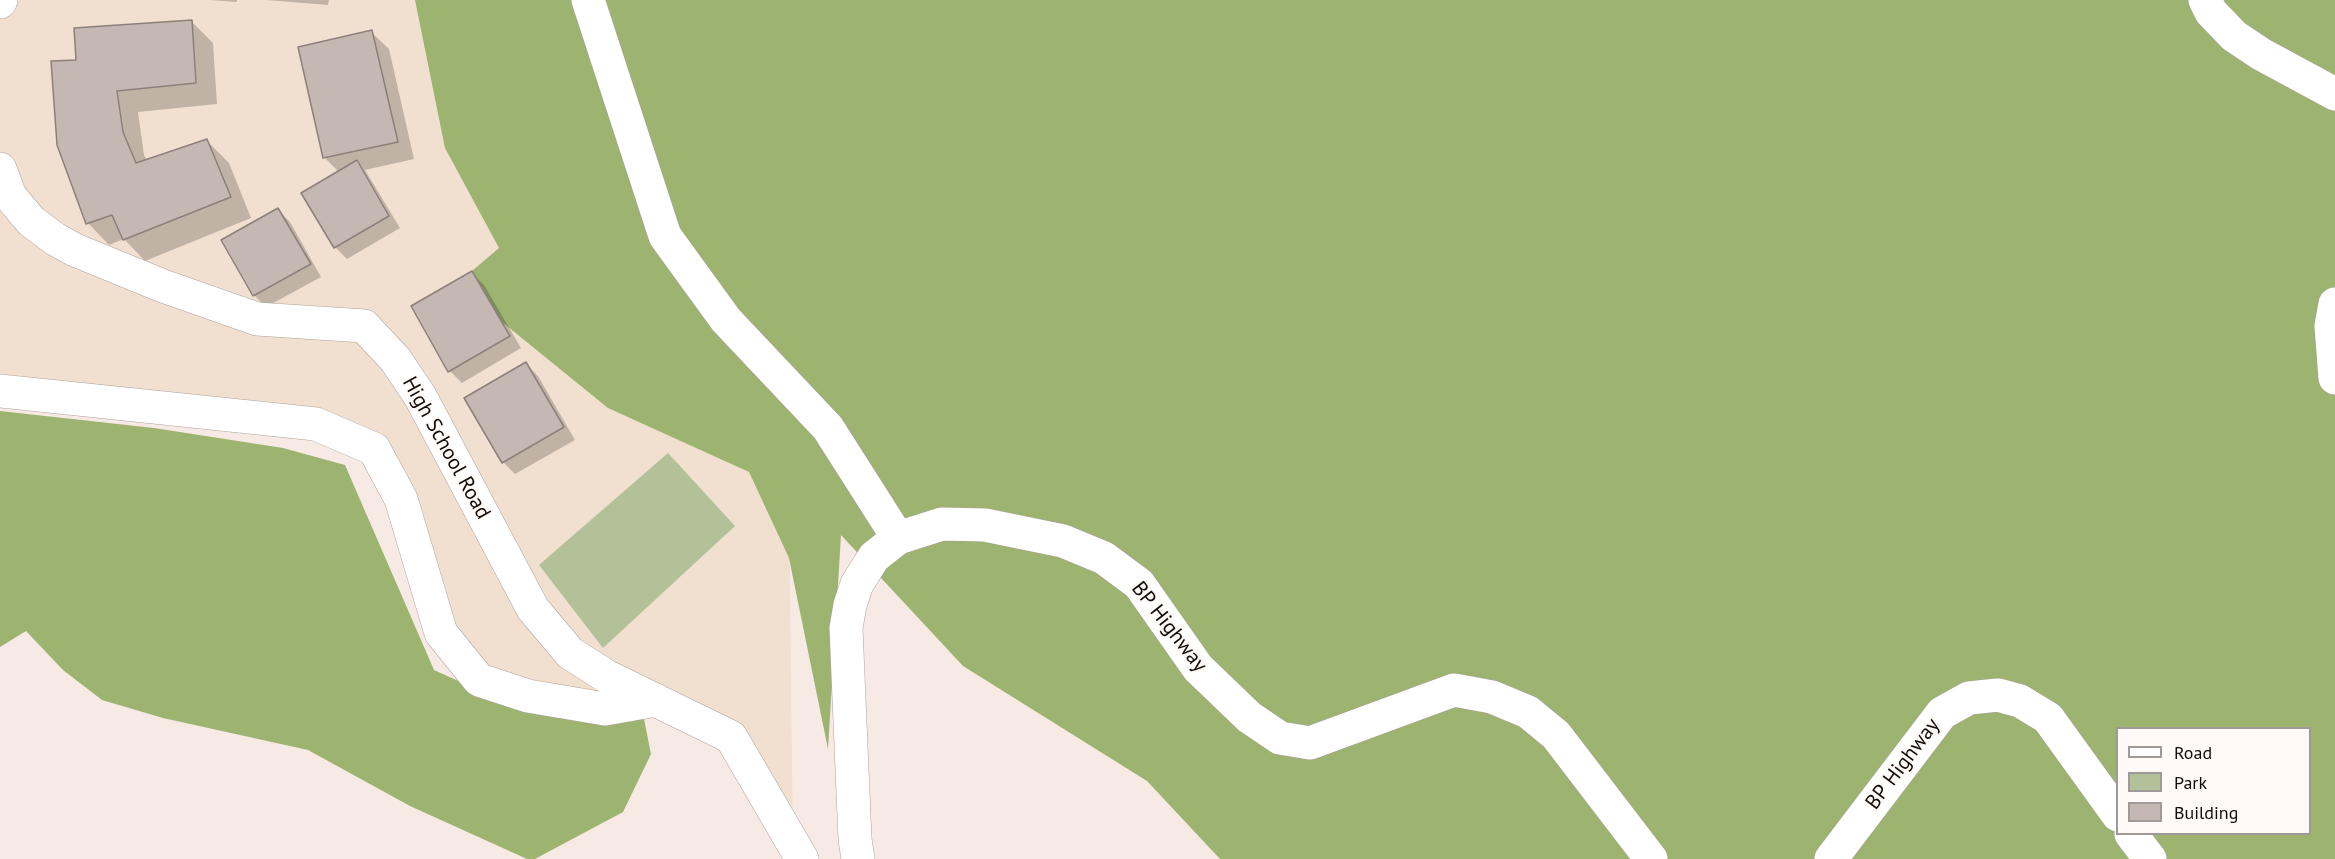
<!DOCTYPE html>
<style>
body{margin:0}
#map{position:relative;width:2335px;height:859px;overflow:hidden;background:#f7eae5;font-family:"PT Sans",sans-serif}
canvas{display:block}
.legend{position:absolute;left:2116px;top:727px;width:195px;height:108px;box-sizing:border-box;background:#fff9f7;border:2px solid #9f9a98;margin:0;padding:8px 10px;list-style:none;font-size:18px;color:#100c0a}
.legend li{display:flex;align-items:center;gap:12px;height:30px}
.legend b{width:30px;border:2px solid #9f9a98}
</style>
<div id="map">
<canvas width="2335" height="859"></canvas>
<ul class="legend">
<li><b style="height:8px;background:#fff"></b>Road</li>
<li><b style="height:16px;background:#b3c199"></b>Park</li>
<li><b style="height:16px;background:#c5b8b3"></b>Building</li>
</ul>
</div>
<script>
const context = document.querySelector('canvas').getContext('2d');
context.lineJoin = 'round';
function fill(path, color) { context.fillStyle = color; context.fill(path, 'evenodd'); }
const poly = rows => new Path2D(rows.map(r => 'M' + r).join(''));
function stroke(path, color, width, dash) { context.strokeStyle = color; context.lineWidth = width; context.lineCap = dash ? 'butt' : 'round'; context.setLineDash(dash || []); context.stroke(path); }
function drawText(font, color, halo, rows, align = 'center') {
  context.font = font + ' "PT Sans",sans-serif'; context.lineWidth = 4.5; context.setLineDash([]); context.textBaseline = 'middle'; context.strokeStyle = halo; context.fillStyle = color; for (const [text, x, y, turn = 0] of rows) {
    context.save(); context.translate(x, y); context.rotate((+turn || 0) * Math.PI / 180); context.textAlign = isNaN(turn) ? turn : align; if (halo) context.strokeText(text, 0, 0); context.fillText(text, 0, 0); context.restore();
  }
}
const education = poly([
 [0,0,546,0,788,435,793,843,695,719,467,665,396,515,343,435,0,389]
]);
const green = poly([
 [668,453,735,526,603,648,539,565]
]);
const forest = poly([
 [415,0,2335,0,2335,859,1220,859,1147,781,963,666,841,535,828,749,789,558,749,472,608,408,502,322,472,271,499,248,445,148],
 [2118,728,2310,728,2310,834,2118,834],
 [0,411,154,428,283,448,345,465,434,670,496,698,567,719,644,719,651,754,623,812,535,859,527,859,410,806,308,750,163,718,102,700,63,670,26,631,0,647]
]);
const shadow = poly([
 [209,0,237,0,237,2],
 [266,0,329,0,328,5],
 [191,21,213,43,217,104,138,112,144,155,147,161,207,141,229,163,251,218,145,261,124,239,109,245,88,223,78,61],
 [371,32,389,49,414,159,365,170,400,228,347,259,335,247,339,172,325,158],
 [278,210,290,222,321,277,266,307,254,295,223,240],
 [472,273,484,285,521,348,462,383,450,371],
 [526,364,538,376,575,440,515,474,503,462]
]);
const building = poly([
 [192,20,196,83,117,91,123,132,136,163,207,139,231,197,123,240,112,215,86,224,57,145,51,61,76,60,74,28,192,20],
 [372,30,398,142,323,158,298,47,372,30],
 [357,160,389,216,334,248,301,193,357,160],
 [278,208,311,264,253,296,221,240,278,208],
 [472,271,510,336,448,372,411,306,472,271],
 [526,362,564,427,502,463,464,398,526,362]
]);
const minor = poly([
 [588,0,665,236,726,320,828,428,898,538],
 [0,2,1,0],
 [0,169,10,196,31,221,55,239,75,250,163,286,257,319,364,326,395,359,420,396,533,609,570,653,606,676,731,737,802,859],
 [0,391,316,424,374,449,401,499,441,633,479,680,528,696,605,709,656,700]
]);
const trunk = poly([
 [2205,0,2211,12,2234,36,2261,54,2335,94],
 [2335,304,2331,326,2335,378],
 [2131,834,2150,859],
 [858,859,855,839,846,628,850,605,857,584,874,557,898,538,942,524,985,525,1063,541,1104,558,1139,584,1198,668,1249,717,1280,738,1310,743,1454,690,1492,697,1528,712,1556,735,1651,859],
 [1831,859,1942,713,1969,698,1998,695,2020,701,2048,718,2118,815]
]);
const streetNames = [
 ["High School Road",446,448,61],
 ["BP Highway",1169,627,52],
 ["BP Highway",1903,764,-53]
];
fill(education, '#f1e0cf');
fill(green, '#b3c199');
fill(forest, '#9db370');
fill(shadow, '#0003');
fill(building, '#c5b8b3');
stroke(building, '#8c807c', 1.5);
stroke(minor, '#aea29d', 34);
stroke(trunk, '#aea29d', 34);
stroke(minor, '#fff', 33);
stroke(trunk, '#fff', 33);
drawText('21px', '#100c0a', '#fff9f7', streetNames);
</script>
